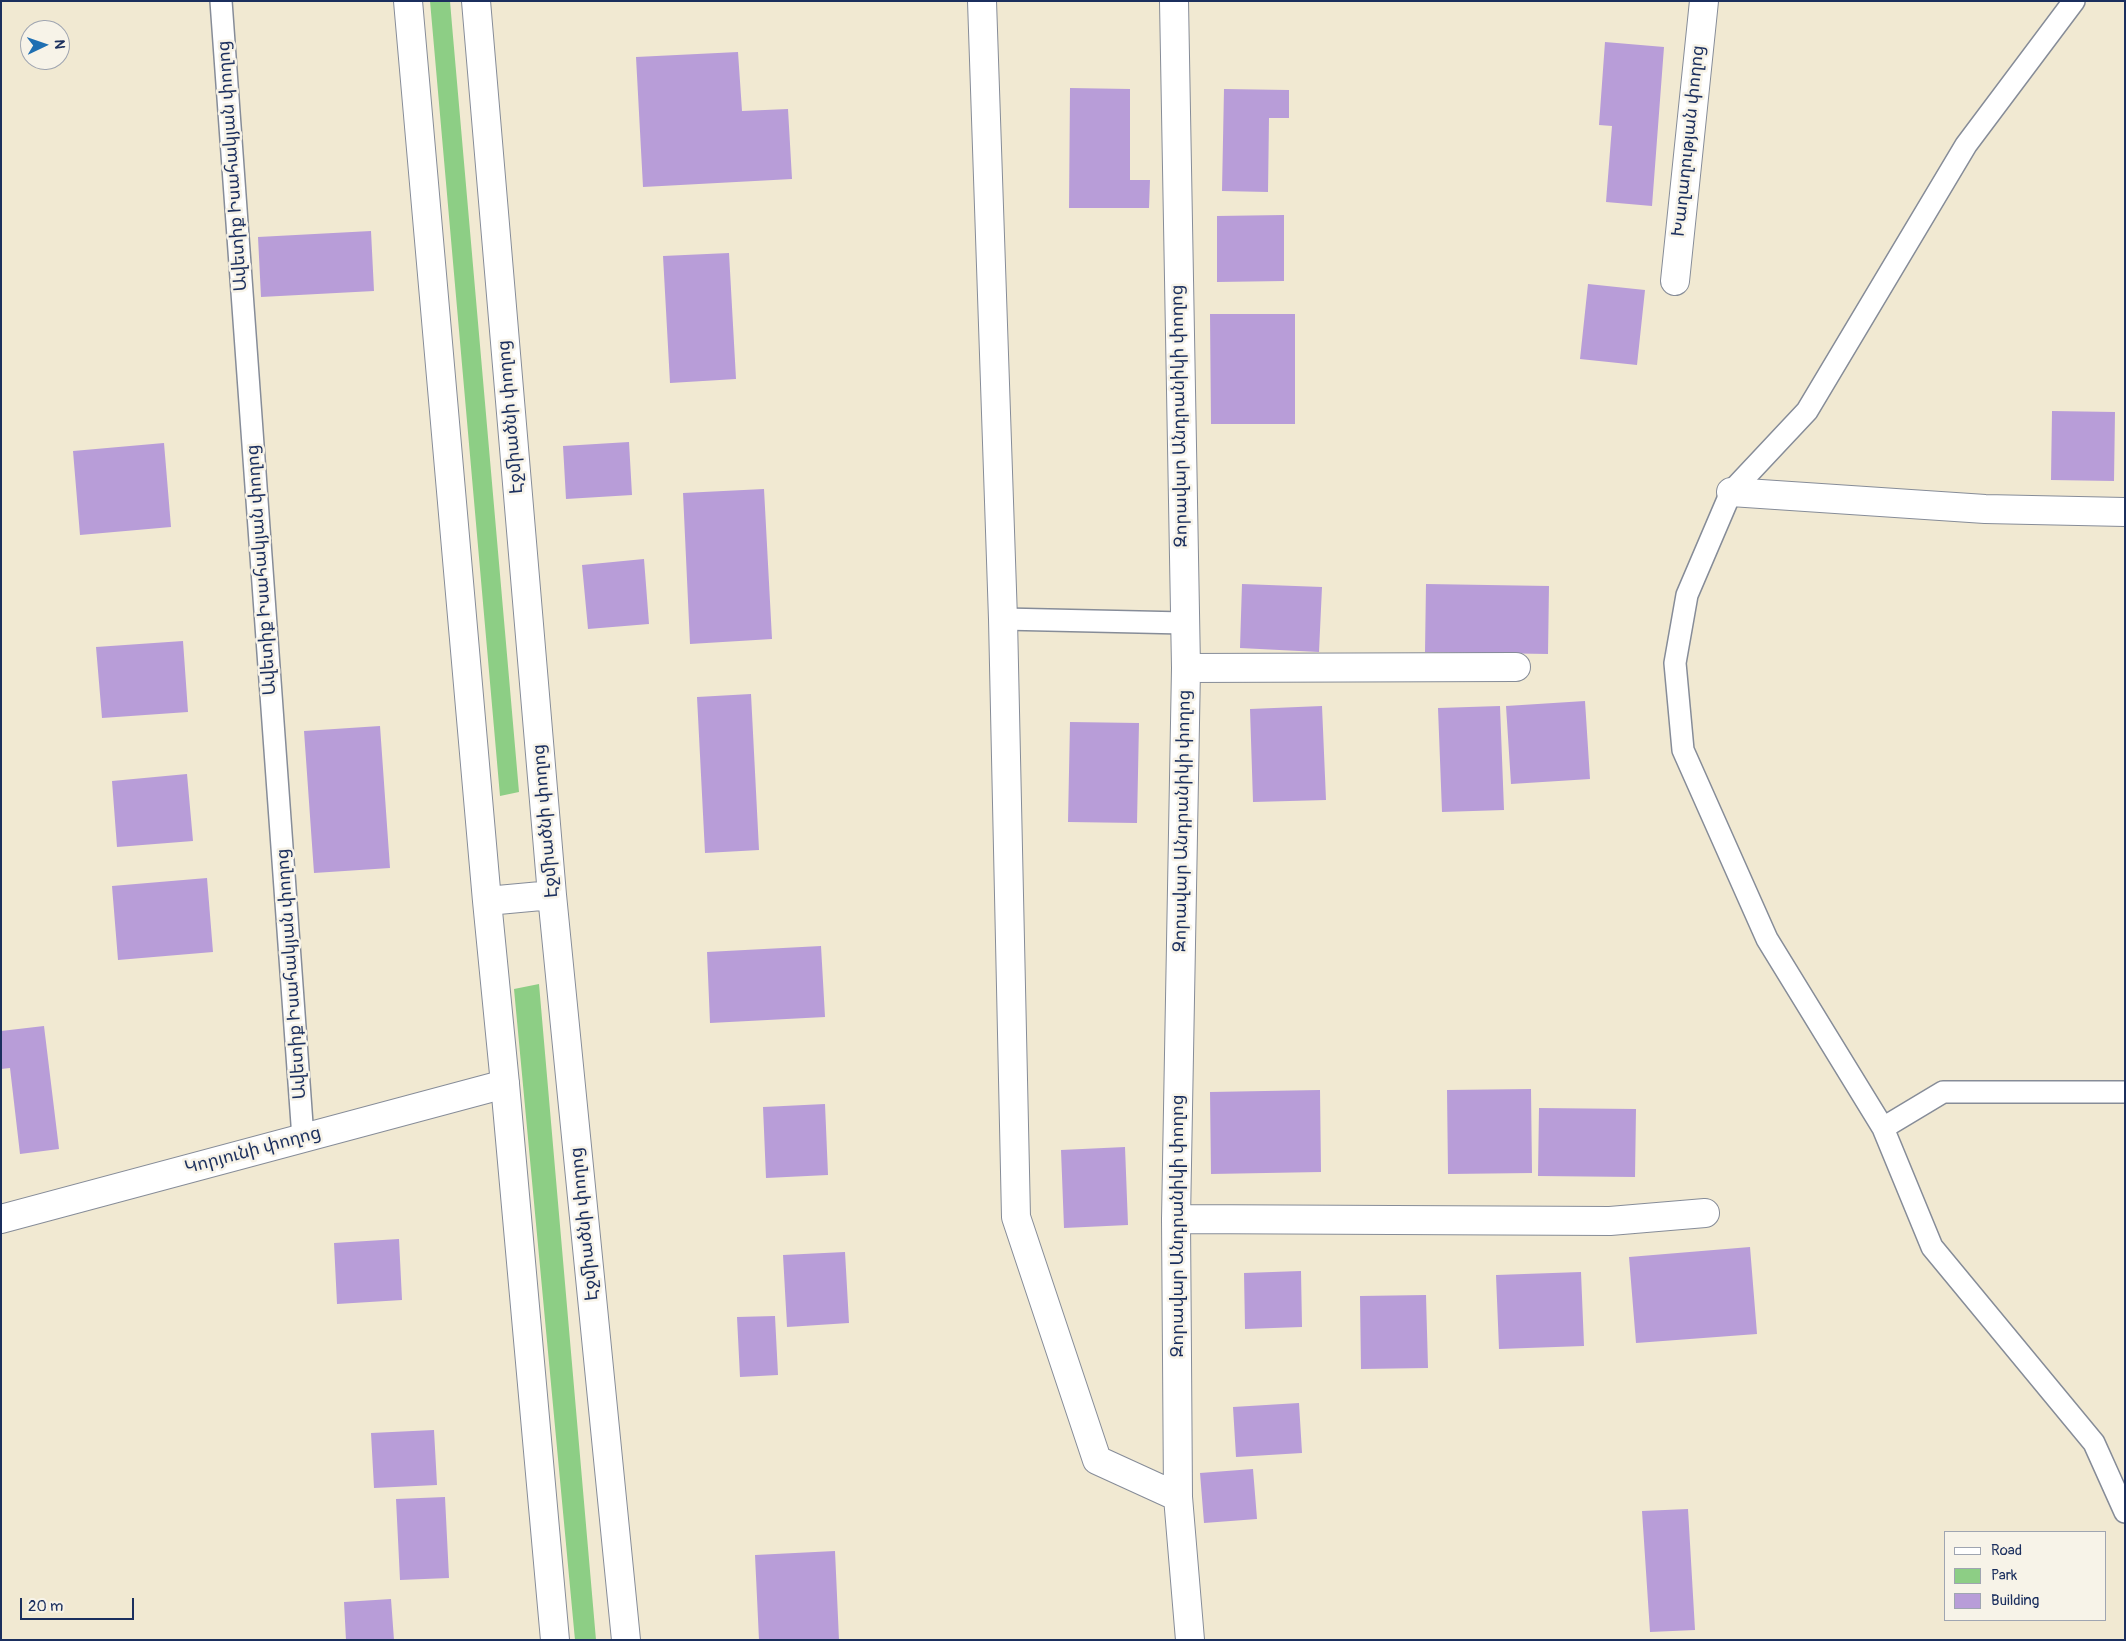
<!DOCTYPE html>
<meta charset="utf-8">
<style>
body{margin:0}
#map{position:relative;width:2126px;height:1641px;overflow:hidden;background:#f1e9d2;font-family:Pangolin,sans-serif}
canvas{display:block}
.frame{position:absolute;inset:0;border:2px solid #1b2f5e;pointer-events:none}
.legend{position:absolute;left:1944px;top:1531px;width:162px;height:90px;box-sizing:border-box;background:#f7f3e8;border:1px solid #9fa5b1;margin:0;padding:6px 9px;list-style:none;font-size:15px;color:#1b2f5e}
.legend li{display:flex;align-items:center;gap:10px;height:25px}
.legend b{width:25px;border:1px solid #9fa5b1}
.north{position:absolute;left:20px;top:20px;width:50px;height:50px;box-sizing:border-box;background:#f7f3e8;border:1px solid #9fa5b1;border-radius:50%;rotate:87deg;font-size:14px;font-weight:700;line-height:20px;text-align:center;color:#1b2f5e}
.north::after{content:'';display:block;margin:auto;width:18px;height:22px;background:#1f6fb2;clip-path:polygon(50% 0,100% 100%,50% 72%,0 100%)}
.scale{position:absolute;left:20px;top:1598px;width:114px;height:22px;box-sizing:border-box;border:2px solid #1b2f5e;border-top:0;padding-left:6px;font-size:15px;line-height:18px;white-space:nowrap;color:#1b2f5e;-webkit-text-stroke:4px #f7f3e8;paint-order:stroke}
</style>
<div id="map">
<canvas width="2126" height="1641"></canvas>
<div class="frame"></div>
<ul class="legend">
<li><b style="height:6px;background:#fff"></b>Road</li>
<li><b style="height:14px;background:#8dce85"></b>Park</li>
<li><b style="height:14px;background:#b89dd8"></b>Building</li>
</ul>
<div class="north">N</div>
<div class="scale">20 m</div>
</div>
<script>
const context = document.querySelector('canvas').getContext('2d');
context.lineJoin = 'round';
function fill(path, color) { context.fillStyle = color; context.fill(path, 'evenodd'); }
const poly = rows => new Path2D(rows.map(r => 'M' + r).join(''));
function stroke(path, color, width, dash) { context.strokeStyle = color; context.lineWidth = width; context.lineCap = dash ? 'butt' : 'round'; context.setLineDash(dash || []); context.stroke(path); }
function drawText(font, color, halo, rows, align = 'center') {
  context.font = font + ' Pangolin,"Noto Sans Armenian",sans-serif'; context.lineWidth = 5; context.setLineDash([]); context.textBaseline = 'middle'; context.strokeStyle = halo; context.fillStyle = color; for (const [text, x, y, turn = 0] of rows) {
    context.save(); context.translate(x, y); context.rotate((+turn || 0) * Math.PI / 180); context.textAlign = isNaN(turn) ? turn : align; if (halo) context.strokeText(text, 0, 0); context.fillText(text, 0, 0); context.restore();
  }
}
const green = poly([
 [430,1,450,1,452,25,519,792,500,796],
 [539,984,596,1640,575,1640,514,989]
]);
const building = poly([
 [1605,42,1664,47,1652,206,1606,202,1612,126,1599,125],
 [738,52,742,111,788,109,792,179,643,187,636,57],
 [1070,88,1130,89,1130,180,1150,180,1149,208,1069,208],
 [1224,89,1289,90,1289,118,1269,118,1268,192,1222,191],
 [1284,215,1284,281,1217,282,1217,216],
 [371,231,374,291,261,297,258,237],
 [729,253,736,379,670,383,663,256],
 [1588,284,1645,290,1637,365,1580,359],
 [1210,314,1295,314,1295,424,1211,424],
 [2052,411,2115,412,2114,481,2051,480],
 [629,442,632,495,566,499,563,446],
 [164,443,171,527,80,535,73,451],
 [764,489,772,639,690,644,683,493],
 [644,559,649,624,588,629,582,565],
 [1242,584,1322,587,1319,652,1240,648],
 [1426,584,1549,586,1548,654,1425,652],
 [183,641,188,712,102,718,96,647],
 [751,694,759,850,705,853,697,697],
 [1585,701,1590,779,1511,784,1506,706],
 [1322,706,1326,800,1253,802,1250,709],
 [1500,706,1504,810,1442,812,1438,708],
 [1070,722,1139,723,1137,823,1068,822],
 [380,726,390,868,314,873,304,731],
 [187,774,193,841,117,847,112,781],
 [207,878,213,952,118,960,112,886],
 [821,946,825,1017,710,1023,707,952],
 [44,1026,59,1149,20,1154,10,1068,1,1069,1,1031],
 [1531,1089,1532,1173,1448,1174,1447,1090],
 [1320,1090,1321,1172,1211,1174,1210,1092],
 [825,1104,828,1175,766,1178,763,1107],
 [1539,1108,1636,1109,1635,1177,1538,1176],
 [1125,1147,1128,1225,1064,1228,1061,1150],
 [399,1239,402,1300,337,1304,334,1243],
 [1750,1247,1757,1334,1636,1343,1629,1257],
 [845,1252,849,1323,787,1327,783,1255],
 [1301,1271,1302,1327,1245,1329,1244,1273],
 [1581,1272,1584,1346,1499,1349,1496,1275],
 [1426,1295,1428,1368,1361,1369,1360,1296],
 [775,1316,778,1375,740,1377,737,1317],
 [1299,1403,1302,1453,1236,1457,1233,1407],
 [434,1430,437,1485,374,1488,371,1433],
 [1253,1469,1257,1519,1204,1523,1200,1473],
 [445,1497,449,1578,400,1580,396,1499],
 [1688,1509,1695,1630,1650,1632,1642,1511],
 [835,1551,839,1640,759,1640,755,1555],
 [391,1599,394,1640,346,1640,344,1602]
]);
const service = poly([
 [221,1,303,1138],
 [2074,1,1966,145,1807,411,1731,492,1687,595,1675,663,1683,750,1767,939,1883,1128,1932,1247,2094,1443,2125,1512],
 [1003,619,1184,623],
 [1883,1128,1943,1092,2125,1092]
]);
const minor = poly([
 [982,1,1003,619,1016,1217,1097,1460,1178,1497],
 [1174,1,1186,668,1176,1219,1178,1497,1190,1640],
 [1675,281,1704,1],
 [1731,492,1985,509,2125,512],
 [1186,668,1516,667],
 [1,1219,505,1084],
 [1176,1219,1610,1221,1705,1213]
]);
const trunk = poly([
 [408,1,487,901,505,1084,555,1640],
 [476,1,552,895,626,1640],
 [487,901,552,895]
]);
const streetNames = [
 ["Խաղաղության փողոց",1689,141,-84],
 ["Ավետիք Իսահակյան փողոց",233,166,-94],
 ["Զորավար Անդրանիկի փողոց",1180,416,-91],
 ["Էջմիածնի փողոց",511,417,-95],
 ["Ավետիք Իսահակյան փողոց",262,570,-94],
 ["Էջմիածնի փողոց",546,821,-95],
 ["Զորավար Անդրանիկի փողոց",1183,821,-89],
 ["Ավետիք Իսահակյան փողոց",292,974,-94],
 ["Կորյունի փողոց",253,1151,-15],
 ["Էջմիածնի փողոց",585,1224,-96],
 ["Զորավար Անդրանիկի փողոց",1178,1226,-90]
];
fill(green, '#8dce85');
fill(building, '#b89dd8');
stroke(service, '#868c98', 24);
stroke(minor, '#868c98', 30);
stroke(trunk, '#868c98', 30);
stroke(service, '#fff', 21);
stroke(minor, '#fff', 28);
stroke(trunk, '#fff', 28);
drawText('18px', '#1b2f5e', '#f7f3e8', streetNames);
</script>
